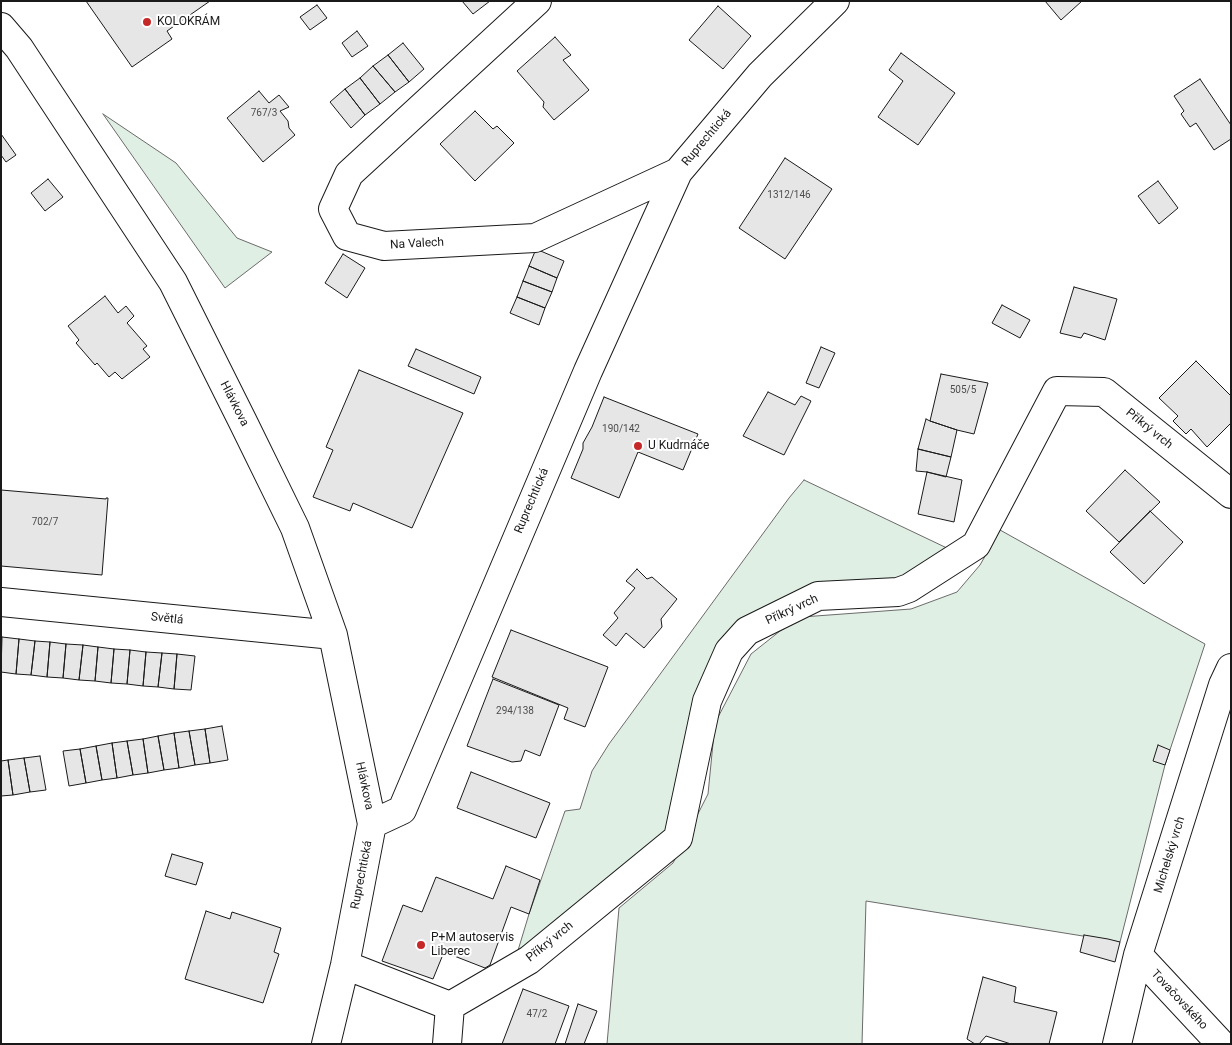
<!DOCTYPE html>
<meta charset="utf-8">
<style>
body{margin:0}
#map{position:relative;width:1232px;height:1045px;overflow:hidden;background:#fff;font-family:Roboto,sans-serif}
canvas{display:block}
.frame{position:absolute;inset:0;border:2px solid #1a1a1a;pointer-events:none}
</style>
<div id="map">
<canvas width="1232" height="1045"></canvas>
<div class="frame"></div>
</div>
<script>
const context = document.querySelector('canvas').getContext('2d');
context.lineJoin = 'round';
function fill(path, color) { context.fillStyle = color; context.fill(path, 'evenodd'); }
const poly = rows => new Path2D(rows.map(r => 'M' + r).join(''));
function stroke(path, color, width, dash) { context.strokeStyle = color; context.lineWidth = width; context.lineCap = dash ? 'butt' : 'round'; context.setLineDash(dash || []); context.stroke(path); }
function drawText(font, color, halo, rows, align = 'center') {
  context.font = font + ' Roboto,sans-serif'; context.lineWidth = 4; context.setLineDash([]); context.textBaseline = 'middle'; context.strokeStyle = halo; context.fillStyle = color; for (const [text, x, y, turn = 0] of rows) {
    context.save(); context.translate(x, y); context.rotate((+turn || 0) * Math.PI / 180); context.textAlign = isNaN(turn) ? turn : align; if (halo) context.strokeText(text, 0, 0); context.fillText(text, 0, 0); context.restore();
  }
}
const green = poly([
 [103,114,176,163,237,238,272,252,225,288,103,114],
 [804,480,949,549,919,571,748,624,676,812,654,849,516,957,529,914,565,811,580,809,592,771,609,744,789,498,804,480],
 [1000,530,1205,644,1165,765,1120,942,866,901,862,1044,607,1044,619,908,673,863,708,794,715,723,751,654,780,631,802,617,911,609,957,592,980,565,1000,530]
]);
const building = poly([
 [86,1,210,1,167,31,172,39,132,67,86,1],
 [462,1,490,1,473,14,462,1],
 [1045,1,1082,1,1061,20,1045,1],
 [317,5,327,18,310,30,300,17,317,5],
 [718,6,751,36,723,69,689,40,718,6],
 [357,31,368,46,352,57,342,43,357,31],
 [555,37,571,55,563,60,589,90,554,120,543,107,544,102,517,71,555,37],
 [403,43,424,69,409,82,388,55,403,43],
 [901,53,955,93,918,145,878,117,903,81,889,70,901,53],
 [388,55,409,82,395,92,373,66,388,55],
 [373,66,395,92,380,104,360,78,373,66],
 [360,78,380,104,365,115,345,89,360,78],
 [1200,79,1231,125,1231,139,1214,150,1196,123,1190,127,1181,114,1184,111,1174,96,1200,79],
 [345,89,365,115,351,128,330,102,345,89],
 [259,91,269,103,279,95,289,107,280,111,288,121,289,128,295,135,263,162,227,118,259,91],
 [475,111,493,129,497,126,514,143,475,181,440,144,475,111],
 [1,134,16,155,6,162,1,155,1,134],
 [785,158,832,189,785,259,739,228,785,158],
 [48,179,63,197,45,211,31,193,48,179],
 [1158,181,1178,208,1159,224,1138,196,1158,181],
 [536,249,564,261,557,278,529,266,536,249],
 [343,254,365,268,347,298,325,283,343,254],
 [529,266,557,278,552,292,523,281,529,266],
 [523,281,552,292,545,308,517,297,523,281],
 [1074,287,1117,299,1105,340,1084,333,1081,338,1060,333,1074,287],
 [105,296,118,313,126,306,134,316,127,323,147,346,143,349,150,357,122,379,115,372,109,377,97,363,95,365,76,343,79,340,68,326,105,296],
 [517,297,545,308,539,325,510,313,517,297],
 [1002,305,1030,320,1020,338,992,323,1002,305],
 [821,347,835,353,819,388,806,383,821,347],
 [416,349,481,377,474,394,408,366,416,349],
 [1196,361,1231,396,1231,423,1207,447,1191,429,1186,434,1173,421,1178,416,1159,398,1196,361],
 [359,370,463,413,412,528,353,503,350,511,313,497,333,450,326,447,359,370],
 [941,374,988,383,974,434,957,430,930,421,941,374],
 [768,392,795,405,801,396,811,401,784,455,743,436,768,392],
 [604,397,698,434,683,470,638,452,619,498,571,478,583,449,583,443,592,427,604,397],
 [926,419,930,421,957,430,951,457,918,449,926,419],
 [918,449,951,457,946,477,927,472,916,471,918,449],
 [1125,470,1160,502,1119,542,1086,511,1125,470],
 [927,472,962,480,954,522,918,514,927,472],
 [1,490,106,499,106,498,108,498,102,575,1,566,1,490],
 [1150,511,1183,542,1144,584,1110,552,1150,511],
 [637,569,647,579,652,577,677,599,661,619,662,627,644,648,626,633,616,646,603,635,618,618,614,613,635,588,626,581,637,569],
 [511,630,608,667,585,727,564,719,568,708,492,677,511,630],
 [2,637,19,639,16,674,1,672,2,637],
 [19,639,35,641,31,675,16,674,19,639],
 [35,641,50,642,47,677,31,675,35,641],
 [50,642,66,644,63,678,47,677,50,642],
 [66,644,83,645,79,680,63,678,66,644],
 [83,645,98,647,95,681,79,680,83,645],
 [98,647,114,649,111,683,95,681,98,647],
 [114,649,130,650,127,684,111,683,114,649],
 [130,650,146,652,143,686,127,684,130,650],
 [146,652,162,653,158,687,143,686,146,652],
 [162,653,177,654,174,689,158,687,162,653],
 [177,654,195,656,191,690,174,689,177,654],
 [493,679,559,705,540,756,525,750,521,761,512,762,467,746,493,679],
 [222,726,228,760,210,763,205,729,222,726],
 [205,729,210,763,195,765,189,731,205,729],
 [189,731,195,765,179,768,174,733,189,731],
 [174,733,179,768,164,770,158,736,174,733],
 [158,736,164,770,148,773,143,739,158,736],
 [143,739,148,773,133,775,127,741,143,739],
 [127,741,133,775,117,778,112,743,127,741],
 [112,743,117,778,102,780,96,746,112,743],
 [1158,745,1170,750,1165,765,1153,761,1158,745],
 [96,746,102,780,86,783,80,749,96,746],
 [80,749,86,783,69,786,63,751,80,749],
 [40,756,46,790,30,792,24,758,40,756],
 [24,758,30,792,13,795,8,760,24,758],
 [8,760,13,795,1,796,1,761,8,760],
 [471,772,550,803,536,838,457,808,471,772],
 [172,854,203,863,196,885,165,876,172,854],
 [506,866,540,880,529,914,511,907,490,965,485,968,444,952,433,979,382,961,403,905,422,912,436,877,493,899,506,866],
 [206,911,230,919,232,912,281,928,274,952,279,954,263,1003,185,979,206,911],
 [1084,935,1108,939,1120,942,1115,962,1080,952,1084,935],
 [983,977,1016,987,1014,1002,1057,1012,1049,1044,1011,1044,986,1036,979,1044,975,1044,967,1039,983,977],
 [523,989,569,1006,555,1044,502,1044,523,989],
 [578,1004,597,1011,584,1044,565,1044,578,1004]
]);
const minor = poly([
 [537,1,349,174,333,209,347,236,384,246,535,238,678,172],
 [1,27,19,48,173,282,243,422,295,528,333,635,372,824,345,965,326,1044],
 [1,602,333,635],
 [372,824,402,810,588,371,678,172,760,75,835,1],
 [1138,955,1221,1044],
 [345,965,450,1006,447,1044],
 [450,1006,529,960,678,838,707,701,729,651,747,631,818,596,898,592,909,588,976,545,1057,391,1104,392,1231,494],
 [1117,1044,1138,955,1223,685,1231,668]
]);
const markers = [
 [147,22,5,"#c62828"],
 [638,446,5,"#c62828"],
 [421,945,5,"#c62828"]
];
const numberNames = [
 ["767/3",264,113],
 ["1312/146",789,195],
 ["505/5",963,390],
 ["190/142",621,429],
 ["702/7",45,522],
 ["294/138",515,711],
 ["47/2",537,1014]
];
const poiNames = [
 ["KOLOKRÁM",157,22],
 ["U Kudrnáče",648,446],
 ["P+M autoservis",431,938],
 ["Liberec",431,952]
];
const streetNames = [
 ["Ruprechtická",707,138,-50],
 ["Na Valech",417,244,-3],
 ["Hlávkova",234,404,63],
 ["Příkrý vrch",1149,429,39],
 ["Ruprechtická",532,501,-67],
 ["Příkrý vrch",792,610,-25],
 ["Světlá",167,619,6],
 ["Hlávkova",364,786,78],
 ["Michelský vrch",1170,855,-73],
 ["Ruprechtická",362,875,-79],
 ["Příkrý vrch",550,942,-39],
 ["Tovačovského",1179,1000,47]
];
fill(green, '#e0efe3');
stroke(green, '#6a6a6a', 1);
fill(building, '#e6e6e6');
stroke(building, '#1a1a1a', 1);
stroke(minor, '#1a1a1a', 30);
stroke(minor, '#fff', 28);
for (const [x, y, r, color] of markers) { const dot = new Path2D(); dot.arc(x, y, r, 0, 2 * Math.PI); context.fillStyle = color; context.fill(dot); stroke(dot, '#fff', 2); }
drawText('10px', '#4d4d4d', null, numberNames);
drawText('12px', '#1a1a1a', '#fff', poiNames, 'left');
drawText('12px', '#1a1a1a', '#fff', streetNames);
</script>
